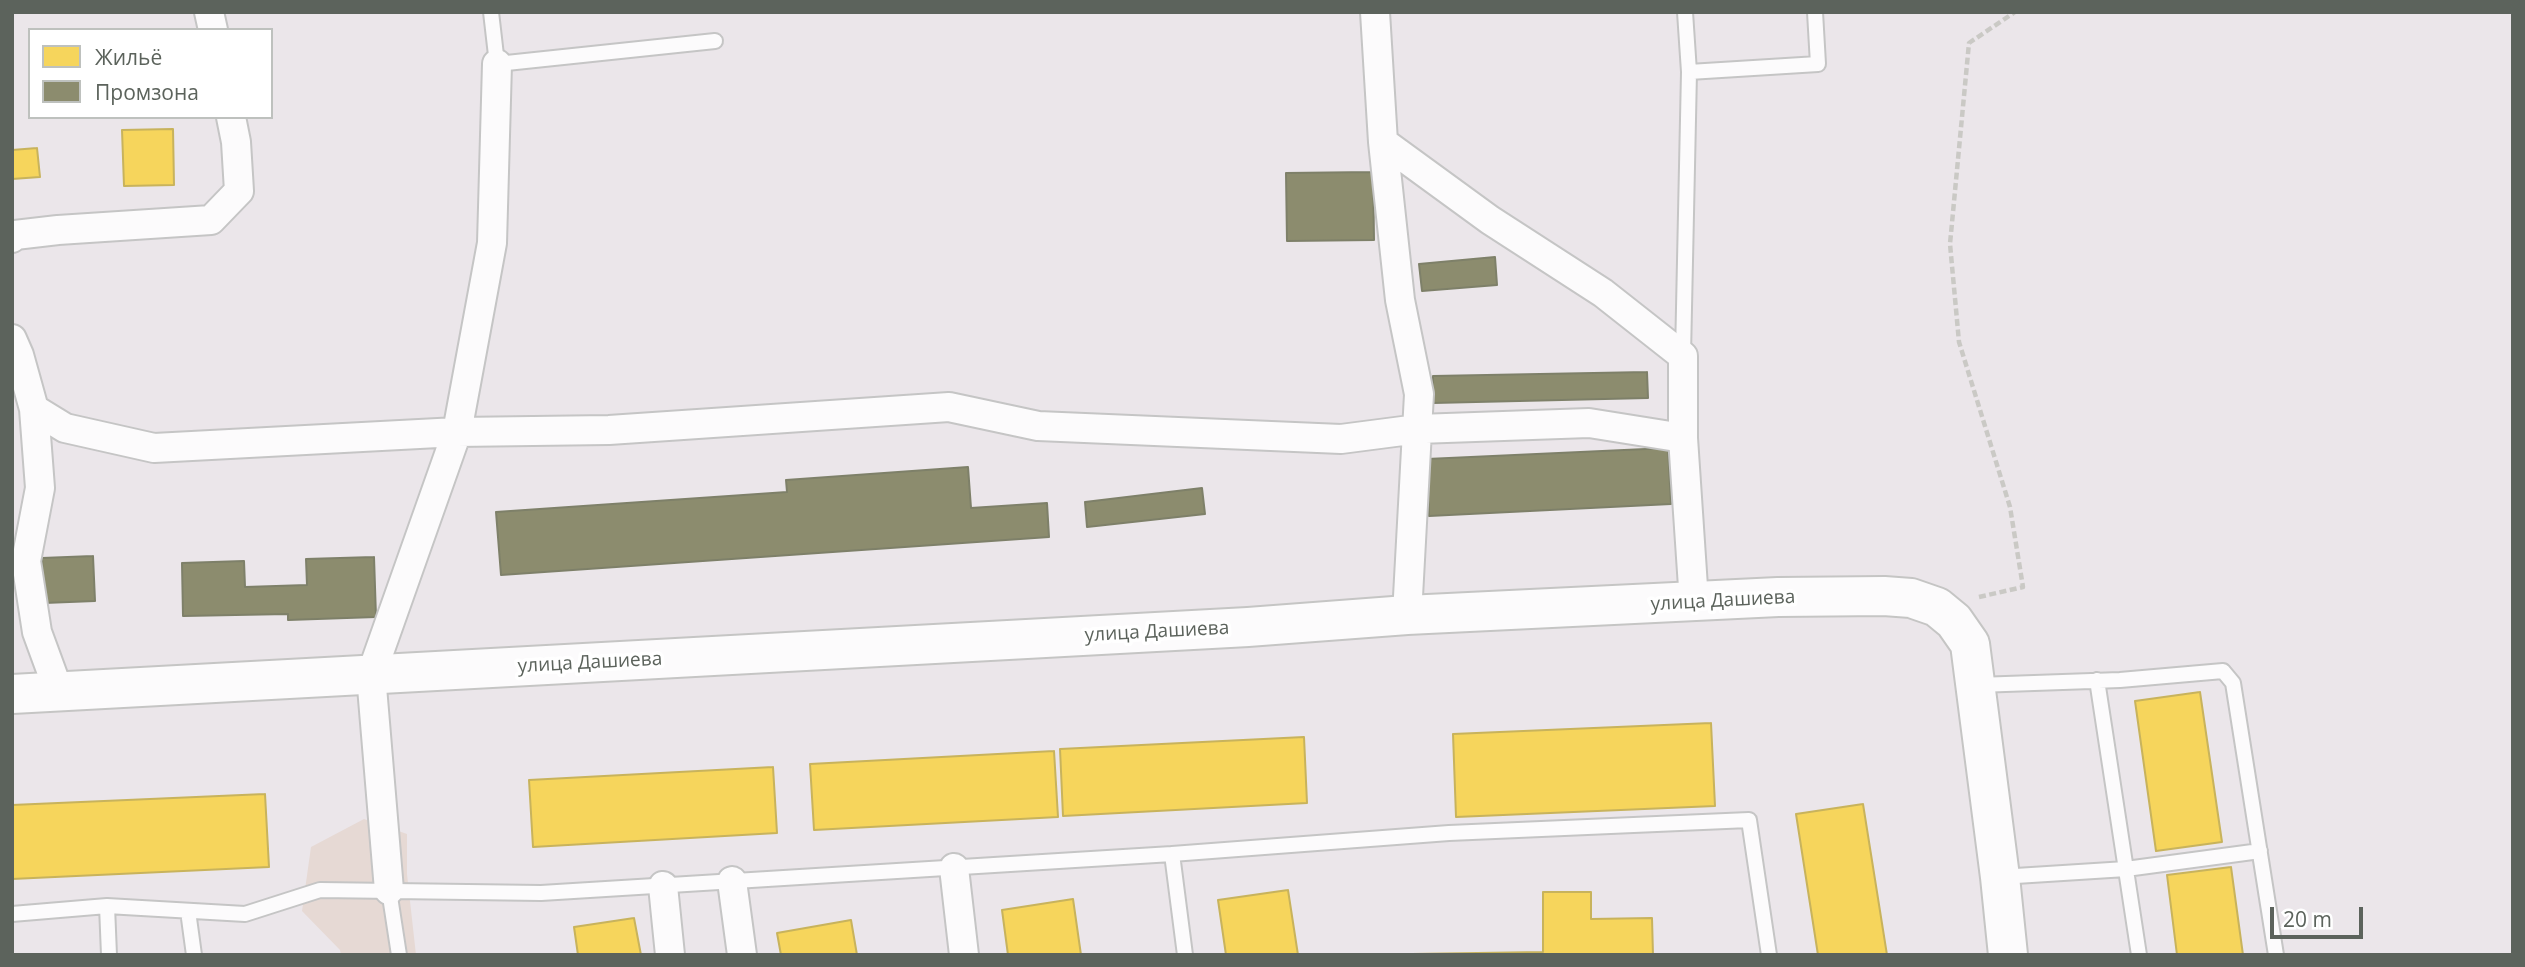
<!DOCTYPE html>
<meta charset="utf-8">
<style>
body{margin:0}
#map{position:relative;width:2525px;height:967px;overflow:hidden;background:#ebe6ea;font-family:"Open Sans",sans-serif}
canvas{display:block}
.frame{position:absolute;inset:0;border:14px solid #5c635c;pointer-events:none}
.legend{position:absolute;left:28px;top:28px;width:245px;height:91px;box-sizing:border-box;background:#fff;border:2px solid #bec1be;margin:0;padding:9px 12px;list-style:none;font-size:21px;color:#5c635c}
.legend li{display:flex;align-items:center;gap:14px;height:35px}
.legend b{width:35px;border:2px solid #bec1be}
.scale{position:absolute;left:2270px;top:907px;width:93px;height:32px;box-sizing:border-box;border:4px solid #5c635c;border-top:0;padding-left:9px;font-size:21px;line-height:24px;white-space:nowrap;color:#5c635c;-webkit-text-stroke:5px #fff;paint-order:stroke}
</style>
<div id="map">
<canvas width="2525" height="967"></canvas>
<div class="frame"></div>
<ul class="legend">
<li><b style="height:19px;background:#f6d55c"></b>Жильё</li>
<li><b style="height:19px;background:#8c8c6e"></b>Промзона</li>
</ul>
<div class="scale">20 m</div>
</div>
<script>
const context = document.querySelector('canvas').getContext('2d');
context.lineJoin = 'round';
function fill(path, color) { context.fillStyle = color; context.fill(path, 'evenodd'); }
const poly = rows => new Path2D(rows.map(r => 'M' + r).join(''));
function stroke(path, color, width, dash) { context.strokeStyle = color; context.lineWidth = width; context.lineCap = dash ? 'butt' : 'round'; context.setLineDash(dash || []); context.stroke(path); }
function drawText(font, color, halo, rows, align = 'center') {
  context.font = font + ' "Open Sans",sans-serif'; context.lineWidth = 7; context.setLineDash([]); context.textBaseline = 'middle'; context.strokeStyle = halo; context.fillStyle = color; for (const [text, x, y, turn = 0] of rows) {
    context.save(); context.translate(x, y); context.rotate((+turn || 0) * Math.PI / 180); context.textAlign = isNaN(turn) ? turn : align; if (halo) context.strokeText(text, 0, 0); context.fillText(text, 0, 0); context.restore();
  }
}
const green = poly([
 [364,819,407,834,407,874,416,955,341,955,340,950,302,911,311,847]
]);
const homes = poly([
 [173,129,174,185,124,186,122,130,173,129],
 [37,148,40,177,12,179,12,150,37,148],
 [2200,692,2222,842,2156,851,2135,701,2200,692],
 [1711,723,1715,806,1456,817,1453,734,1711,723],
 [1304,737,1307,803,1063,816,1060,749,1304,737],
 [1054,751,1058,817,814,830,810,764,1054,751],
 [773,767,777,833,533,847,529,780,773,767],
 [265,794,269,867,12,879,12,805,265,794],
 [1863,804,1887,955,1818,955,1796,814,1863,804],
 [2231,867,2243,955,2177,955,2167,875,2231,867],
 [1288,890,1298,955,1226,955,1218,900,1288,890],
 [1543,892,1591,892,1591,919,1652,918,1653,955,1347,955,1543,952,1543,892],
 [1073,899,1081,955,1008,955,1002,910,1073,899],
 [634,918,641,955,578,955,574,927,634,918],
 [851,920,857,955,781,955,777,933,851,920]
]);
const industry = poly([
 [1373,172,1374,240,1287,241,1286,173,1373,172],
 [1495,257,1497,285,1422,291,1419,264,1495,257],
 [1647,372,1648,398,1433,403,1433,376,1647,372],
 [1668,448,1671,504,1429,516,1427,459,1668,448],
 [968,467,971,508,1047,503,1049,537,501,575,496,512,787,492,786,480,968,467],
 [1202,488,1205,514,1087,527,1085,502,1202,488],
 [93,556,95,601,44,603,42,558,93,556],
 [374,557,376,617,288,620,288,614,183,616,182,563,244,561,245,587,307,585,306,559,374,557]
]);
const path = poly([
 [1979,597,2023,587,2010,507,1959,342,1950,244,1969,43,2015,12]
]);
const lane = poly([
 [491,12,497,64,715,41],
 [1689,72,1818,64,1815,12],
 [1683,355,1689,72,1685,12],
 [2097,680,2139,955],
 [1977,685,2120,680,2223,671,2233,683,2276,955],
 [1172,854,1185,955],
 [2000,877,2126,869,2260,851],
 [389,890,399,955],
 [107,906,109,955],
 [188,911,194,955],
 [12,914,107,906,245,914,320,890,541,893,1172,854,1449,833,1749,820,1769,955]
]);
const street = poly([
 [209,12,213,30],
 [1375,12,1383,142,1400,300,1419,394,1407,615],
 [1383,142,1490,220,1603,293,1683,356,1683,438,1694,602],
 [12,238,15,235,58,230,211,220,239,191,236,142,231,117],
 [12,339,19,355,34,409,40,488,26,561,37,632,59,692],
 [34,409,65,428,154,448,457,432,609,430,949,407,1038,426,1341,439,1418,429,1589,423,1683,438],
 [954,868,964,955],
 [732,881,742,955],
 [663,886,670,955],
 [389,890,371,675,457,432,492,243,497,64]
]);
const secondary = poly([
 [12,694,1248,627,1407,615,1778,597,1884,596,1911,598,1937,607,1954,621,1970,644,2000,877,2008,955]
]);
const streetNames = [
 ["улица Дашиева",1723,601,-3],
 ["улица Дашиева",1157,632,-3],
 ["улица Дашиева",590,663,-3]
];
fill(green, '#e6d9d4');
fill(homes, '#f6d55c');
stroke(homes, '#c8b35c', 2);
fill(industry, '#8c8c6e');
stroke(industry, '#7e8069', 2);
stroke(lane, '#c5c5c5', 18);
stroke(street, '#c5c5c5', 32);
stroke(secondary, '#c5c5c4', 42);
stroke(path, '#cac9c5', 4.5, [7, 3.5]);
stroke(lane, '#fcfbfc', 14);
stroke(street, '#fcfbfc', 28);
stroke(secondary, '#fcfbfc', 38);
drawText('19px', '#5c635c', '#fff', streetNames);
</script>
